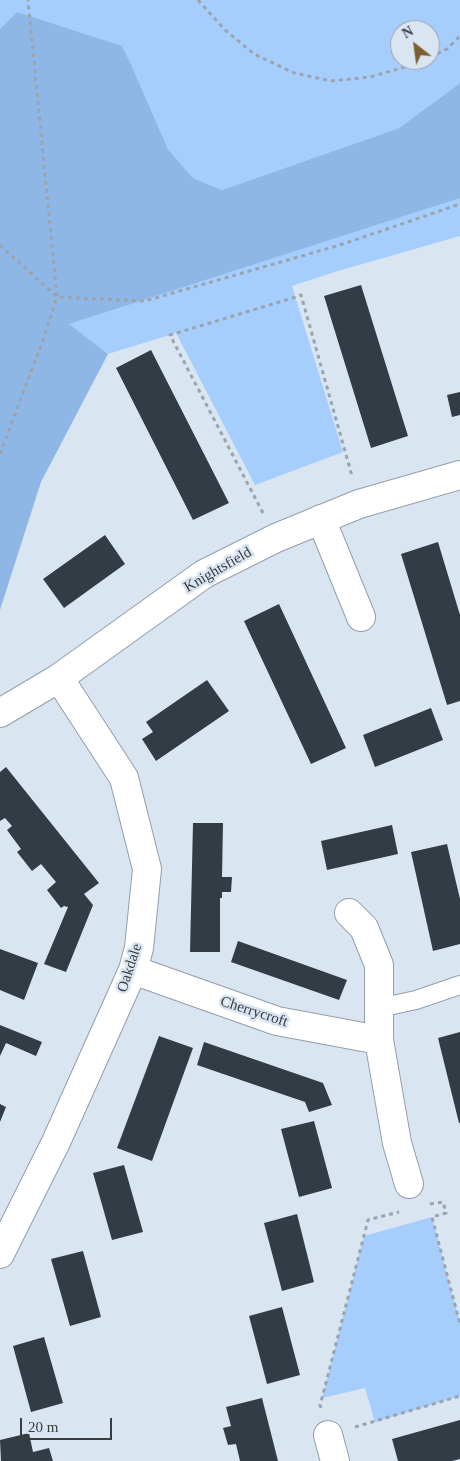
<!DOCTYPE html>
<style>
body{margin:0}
#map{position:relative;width:460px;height:1461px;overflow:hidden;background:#dae5f2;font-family:Georgia,serif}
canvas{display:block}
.north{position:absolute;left:390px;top:20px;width:50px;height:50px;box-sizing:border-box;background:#dae5f2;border:1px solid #99a2ac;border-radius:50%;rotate:330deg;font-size:14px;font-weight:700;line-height:20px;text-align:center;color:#383d42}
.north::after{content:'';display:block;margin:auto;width:18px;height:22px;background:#7d5f33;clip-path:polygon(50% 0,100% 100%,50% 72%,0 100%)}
.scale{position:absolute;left:20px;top:1418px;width:92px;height:22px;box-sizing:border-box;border:2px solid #383d42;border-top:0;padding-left:6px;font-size:15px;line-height:18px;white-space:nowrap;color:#383d42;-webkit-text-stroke:4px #dae5f2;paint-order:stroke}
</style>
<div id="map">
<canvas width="460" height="1461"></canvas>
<div class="north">N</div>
<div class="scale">20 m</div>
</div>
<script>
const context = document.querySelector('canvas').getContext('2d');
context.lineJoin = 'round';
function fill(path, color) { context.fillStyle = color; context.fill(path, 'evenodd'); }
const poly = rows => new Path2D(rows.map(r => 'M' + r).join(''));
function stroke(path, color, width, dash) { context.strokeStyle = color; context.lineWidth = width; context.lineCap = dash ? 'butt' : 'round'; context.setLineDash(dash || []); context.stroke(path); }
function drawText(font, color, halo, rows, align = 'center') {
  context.font = font + ' Georgia,serif'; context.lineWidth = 5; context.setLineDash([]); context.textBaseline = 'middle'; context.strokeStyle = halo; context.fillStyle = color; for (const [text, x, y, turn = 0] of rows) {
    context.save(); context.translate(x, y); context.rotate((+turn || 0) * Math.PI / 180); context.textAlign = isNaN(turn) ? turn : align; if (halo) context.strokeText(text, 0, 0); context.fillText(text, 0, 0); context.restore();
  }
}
const green = poly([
 [0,0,460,0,460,83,399,128,222,190,193,178,168,149,134,71,17,12,0,29],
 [400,30,430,30,430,60,400,60],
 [460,197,460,236,338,271,292,286,343,452,255,485,176,333,108,354,68,324],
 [432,1217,460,1324,460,1396,375,1422,365,1388,322,1398,364,1236]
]);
const forest = poly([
 [17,12,122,46,134,71,168,149,193,178,222,190,399,128,460,83,460,198,69,324,108,354,41,482,0,610,0,29]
]);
const building = poly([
 [361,285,408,436,371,448,324,296],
 [151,350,229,503,193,520,116,368],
 [460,392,460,415,452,417,447,395],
 [105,535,125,564,64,608,43,579],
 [438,542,460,615,460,701,447,705,401,554],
 [279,604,346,748,311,764,244,621],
 [207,680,229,711,156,761,142,739,153,732,146,722],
 [431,708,443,740,375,767,363,735],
 [6,767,99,883,84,894,93,905,66,972,44,964,68,907,64,906,61,908,47,890,56,882,41,864,32,871,17,852,21,849,7,830,12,826,5,818,0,821,0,772],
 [193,823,223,823,222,877,232,877,231,892,222,892,222,898,220,898,220,952,190,952],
 [392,825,398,854,327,870,321,841],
 [447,844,460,899,460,944,433,951,411,852],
 [238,941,347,980,339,1000,231,962],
 [0,949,38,963,24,1000,0,990],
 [0,1025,42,1042,36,1056,6,1043,0,1056],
 [460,1032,460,1123,459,1123,438,1038],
 [159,1036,193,1048,152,1161,117,1148],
 [204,1042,323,1083,332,1105,309,1112,305,1102,197,1065],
 [0,1104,6,1107,0,1122],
 [314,1121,332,1188,299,1197,281,1129],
 [124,1165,143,1232,112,1240,93,1173],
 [297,1214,314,1282,282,1291,264,1223],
 [83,1251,101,1317,70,1326,51,1259],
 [282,1307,300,1375,267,1384,249,1316],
 [44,1337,63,1403,31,1412,13,1346],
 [262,1398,278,1461,240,1461,236,1444,228,1445,223,1428,231,1426,226,1407],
 [460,1420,460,1459,452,1461,398,1461,392,1439],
 [29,1433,33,1452,49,1448,53,1461,1,1461,0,1440]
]);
const path = poly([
 [198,0,224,29,254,54,294,73,331,81,370,77,412,65,423,60],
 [430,57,447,49,460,36],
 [0,245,57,297,145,301,340,245,460,204],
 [0,454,44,337,57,297,28,0],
 [263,513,170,335,296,297,301,295,352,476],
 [430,1204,443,1202,446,1213,432,1217,460,1324],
 [321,1408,320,1405,322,1398,368,1220,399,1212],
 [355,1427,460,1396]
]);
const service = poly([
 [379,1008,416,1000,460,985]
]);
const minor = poly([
 [321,519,361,617],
 [349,913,364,928,379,965,379,1040],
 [133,970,277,1021,379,1040,397,1143,409,1184],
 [0,1254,56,1142,133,970,139,948,147,869,124,778,59,678],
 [328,1435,335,1461]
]);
const tertiary = poly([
 [0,713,59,678,204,574,276,538,359,504,460,475]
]);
const streetNames = [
 ["Knightsfield",218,570,-30],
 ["Oakdale",130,968,-72],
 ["Cherrycroft",254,1012,18]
];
fill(green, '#a6cefd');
fill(forest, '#8fb7e6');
fill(building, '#333b45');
stroke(service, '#939eaa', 20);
stroke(minor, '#939eaa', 30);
stroke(tertiary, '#939eaa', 30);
stroke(path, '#9ba4ae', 3, [4, 4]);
stroke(service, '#fff', 18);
stroke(minor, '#fff', 28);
stroke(tertiary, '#fff', 28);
drawText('15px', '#383d42', '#dae5f2', streetNames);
</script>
